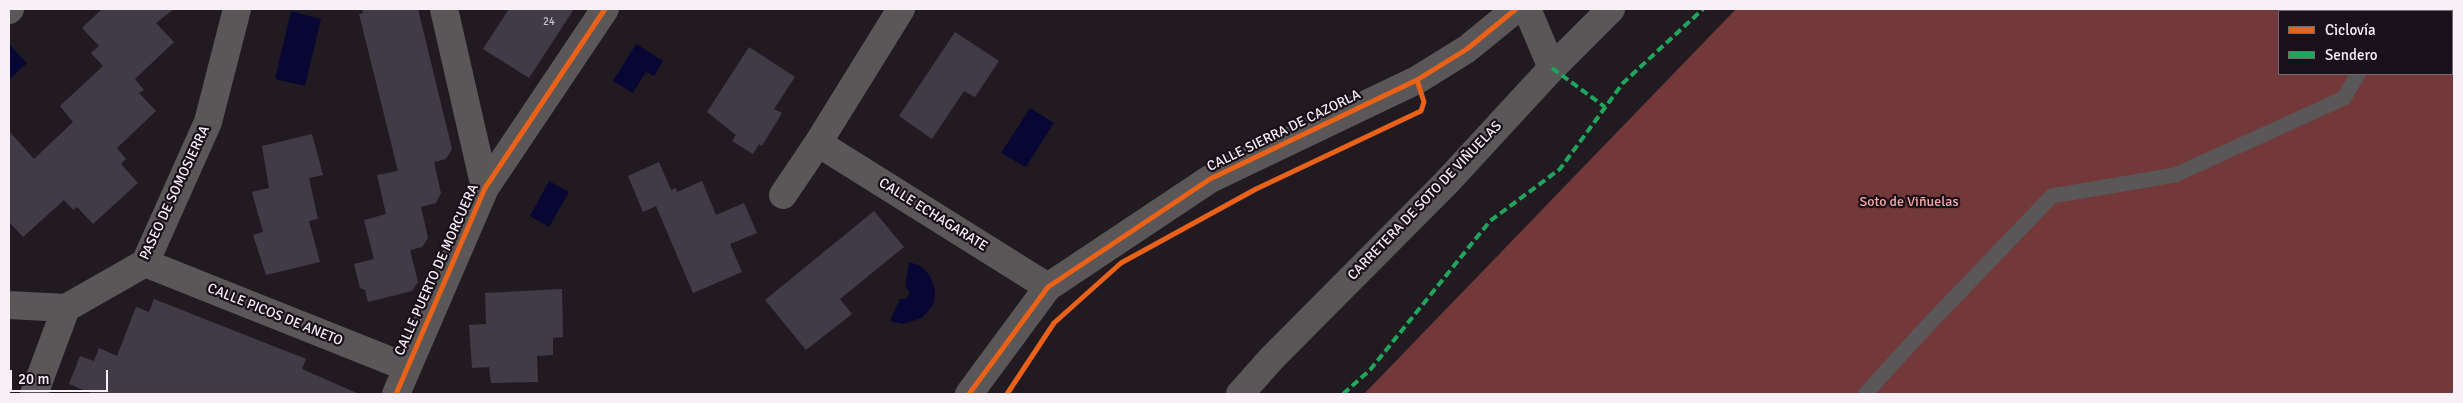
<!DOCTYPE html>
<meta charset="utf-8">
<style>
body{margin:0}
#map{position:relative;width:2463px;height:403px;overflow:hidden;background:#211b21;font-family:Signika,sans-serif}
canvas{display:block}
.frame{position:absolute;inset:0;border:10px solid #f7f0f7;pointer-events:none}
.legend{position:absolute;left:2278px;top:10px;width:175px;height:65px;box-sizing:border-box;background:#191019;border:1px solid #726a72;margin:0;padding:6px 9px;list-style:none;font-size:15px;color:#f7f0f7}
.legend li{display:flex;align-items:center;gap:10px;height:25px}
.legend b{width:25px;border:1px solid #726a72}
.scale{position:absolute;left:10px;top:370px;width:98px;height:22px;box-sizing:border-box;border:2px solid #f7f0f7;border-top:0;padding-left:6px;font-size:15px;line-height:18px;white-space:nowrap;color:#f7f0f7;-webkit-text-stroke:4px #191019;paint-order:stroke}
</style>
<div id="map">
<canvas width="2463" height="403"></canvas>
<div class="frame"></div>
<ul class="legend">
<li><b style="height:6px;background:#ea6118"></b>Ciclovía</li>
<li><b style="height:6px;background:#20a55d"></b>Sendero</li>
</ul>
<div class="scale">20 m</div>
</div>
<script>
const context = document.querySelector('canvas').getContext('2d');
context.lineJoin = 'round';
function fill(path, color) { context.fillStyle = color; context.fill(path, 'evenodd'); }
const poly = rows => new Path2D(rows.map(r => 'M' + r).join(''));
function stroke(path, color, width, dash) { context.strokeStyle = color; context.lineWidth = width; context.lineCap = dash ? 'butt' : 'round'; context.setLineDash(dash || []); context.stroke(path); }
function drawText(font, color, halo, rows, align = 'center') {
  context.font = font + ' Signika,sans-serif'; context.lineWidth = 4.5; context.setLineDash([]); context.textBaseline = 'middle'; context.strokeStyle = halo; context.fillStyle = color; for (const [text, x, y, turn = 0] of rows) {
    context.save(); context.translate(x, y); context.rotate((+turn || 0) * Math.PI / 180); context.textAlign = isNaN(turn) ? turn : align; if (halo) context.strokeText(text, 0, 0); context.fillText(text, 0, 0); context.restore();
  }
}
const forest = poly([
 [1736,9,2454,9,2454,394,1364,394],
 [2279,11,2452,11,2452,74,2279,74]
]);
const water = poly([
 [291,11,321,19,305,86,275,79],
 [9,44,27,63,9,80],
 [636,44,663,61,654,76,646,72,633,93,613,81],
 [1030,108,1054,123,1026,167,1001,153],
 [549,181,569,192,549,227,530,216],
 [909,262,921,266,930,276,935,289,935,298,933,305,922,318,903,324,890,321,900,299,906,299,910,293,905,286]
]);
const building = poly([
 [102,9,174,9,156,23,174,42,135,79,144,90,139,93,156,111,117,148,126,159,121,164,138,183,93,224,77,207,73,210,64,200,23,237,9,222,9,131,34,159,73,122,60,106,103,66,91,53,99,46,82,28],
 [362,9,418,9,452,149,446,159,434,162,441,193,436,203,421,207,428,238,422,247,410,250,418,282,412,291,368,302,365,290,360,288,354,264,374,259,364,220,386,214,377,175,398,171,359,14,363,13],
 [509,9,574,9,529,78,483,49],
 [955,32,999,61,975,97,964,91,932,139,899,116],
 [749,47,795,77,774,109,782,113,762,146,759,144,753,154,732,141,736,135,707,112],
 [312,134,323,175,309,178,318,219,309,221,320,262,266,275,253,235,263,232,252,192,269,188,262,146],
 [659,162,671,190,676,188,677,192,702,181,716,215,744,203,757,233,730,244,742,272,693,293,656,206,643,212,628,176],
 [874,211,904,247,840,299,852,314,806,350,765,300],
 [562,289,563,337,553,338,553,355,537,356,538,382,491,383,489,367,472,368,469,325,486,324,485,293],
 [154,299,306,359,302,369,359,394,93,394,69,384,80,356,94,361,99,348,117,356,136,307,149,312]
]);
const lane = poly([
 [2396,11,2398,9],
 [1865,394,1929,324,2052,196,2175,175,2344,98,2358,74]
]);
const street = poly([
 [444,9,485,188],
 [1527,9,1552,68],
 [9,10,10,9],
 [818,143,1048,287],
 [783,195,818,143,901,9],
 [145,263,406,367],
 [9,305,66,308,145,263,208,122,237,9],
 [34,394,66,308],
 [396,394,485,188,605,9],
 [969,394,1048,287,1210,179,1417,80,1467,49,1516,9],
 [1240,394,1272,358,1446,183,1552,68,1611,9]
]);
const quiet = poly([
 [1552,68,1605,107],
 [1343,394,1370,370,1490,221,1560,169,1623,83,1703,9]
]);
const cycleway = poly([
 [396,394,485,188,605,9],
 [969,394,1048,287,1210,179,1417,80,1467,49,1516,9],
 [1007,394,1054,323,1121,263,1256,189,1421,111,1424,102,1417,80]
]);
const numberNames = [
 ["24",549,22]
];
const streetNames = [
 ["CALLE SIERRA DE CAZORLA",1284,131,-26],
 ["PASEO DE SOMOSIERRA",175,193,-65],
 ["CARRETERA DE SOTO DE VIÑUELAS",1425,201,-46],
 ["CALLE ECHAGARATE",933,215,32],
 ["CALLE PUERTO DE MORCUERA",437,270,-66],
 ["CALLE PICOS DE ANETO",275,315,22]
];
const parkNames = [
 ["Soto de Viñuelas",1909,202]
];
fill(forest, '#733839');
fill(water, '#080633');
fill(building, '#413b47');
stroke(lane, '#5a5759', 15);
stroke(street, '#5a5759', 28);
stroke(quiet, '#20a55d', 4, [8, 4]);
stroke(cycleway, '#ea6118', 5);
drawText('11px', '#cac3cb', null, numberNames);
drawText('14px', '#f7f0f7', '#191019', streetNames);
drawText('14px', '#fba9a5', '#191019', parkNames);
</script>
